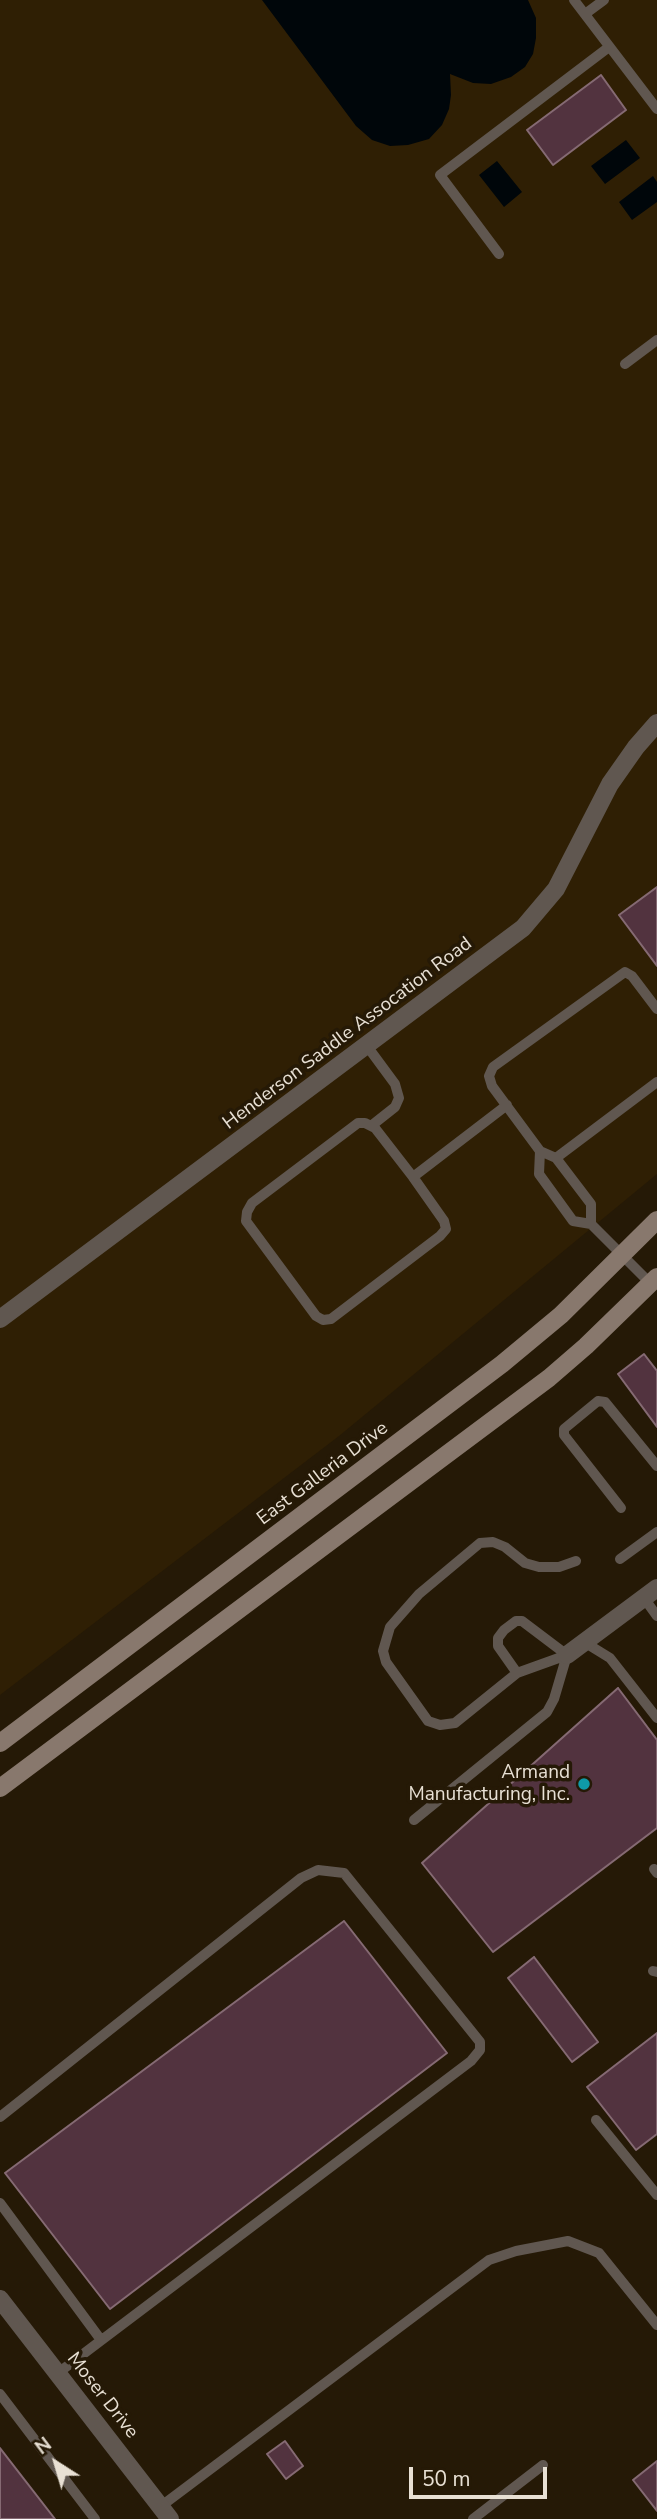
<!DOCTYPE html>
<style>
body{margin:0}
#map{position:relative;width:657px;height:2519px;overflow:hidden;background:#251906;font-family:"Nunito Sans",sans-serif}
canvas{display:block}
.north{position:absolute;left:21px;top:2428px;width:70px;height:70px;-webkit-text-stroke:5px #251906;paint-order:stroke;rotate:323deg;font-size:19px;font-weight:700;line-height:28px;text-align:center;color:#e8e0d4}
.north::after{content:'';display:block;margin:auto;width:24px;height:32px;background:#e8e0d4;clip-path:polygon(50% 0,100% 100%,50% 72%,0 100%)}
.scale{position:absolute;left:409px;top:2467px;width:138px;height:32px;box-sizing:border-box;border:4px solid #e8e0d4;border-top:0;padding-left:9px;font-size:21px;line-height:24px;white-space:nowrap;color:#e8e0d4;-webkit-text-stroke:5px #251906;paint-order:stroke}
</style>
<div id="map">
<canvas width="657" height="2519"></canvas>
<div class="north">N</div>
<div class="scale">50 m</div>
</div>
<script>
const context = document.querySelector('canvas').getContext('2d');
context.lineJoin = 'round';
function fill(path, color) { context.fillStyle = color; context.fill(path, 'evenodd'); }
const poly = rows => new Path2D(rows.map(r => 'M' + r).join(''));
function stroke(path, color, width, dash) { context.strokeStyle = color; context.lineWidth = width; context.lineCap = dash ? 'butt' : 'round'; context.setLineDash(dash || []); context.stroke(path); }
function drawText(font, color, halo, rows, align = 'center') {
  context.font = font + ' "Nunito Sans",sans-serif'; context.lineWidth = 7; context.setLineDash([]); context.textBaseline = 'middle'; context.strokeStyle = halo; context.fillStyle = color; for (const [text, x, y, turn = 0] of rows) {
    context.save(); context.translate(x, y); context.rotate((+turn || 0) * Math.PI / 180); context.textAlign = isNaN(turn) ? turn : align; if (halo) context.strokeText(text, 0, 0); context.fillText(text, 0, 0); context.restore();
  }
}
const built = poly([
 [0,0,657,0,657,1174,339,1436,0,1695]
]);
const water = poly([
 [262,0,528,0,536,18,536,38,533,54,525,67,511,77,491,84,473,83,450,74,451,95,449,109,442,125,429,139,408,145,390,146,372,140,356,126],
 [626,140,640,158,605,184,591,166],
 [497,161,522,192,504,207,479,175],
 [653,176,657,182,657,202,632,220,619,202]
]);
const building = poly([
 [601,75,626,110,553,165,527,130,601,75],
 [657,887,657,966,619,915,657,887],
 [644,1354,657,1371,657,1427,618,1374,644,1354],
 [618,1688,657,1740,657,1828,493,1952,422,1863,618,1688],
 [344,1921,447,2053,110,2309,5,2173,344,1921],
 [534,1957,598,2042,572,2062,508,1978,534,1957],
 [657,2033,657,2134,636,2150,587,2087,657,2033],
 [285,2441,303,2466,286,2479,267,2454,285,2441],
 [0,2448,55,2519,0,2519,0,2448],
 [657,2461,657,2511,633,2480,657,2461]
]);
const lane = poly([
 [574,0,657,109],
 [585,14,604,0],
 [499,254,440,175,609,47],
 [625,364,657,340],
 [367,1046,395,1084,399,1098,395,1107,371,1126],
 [540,1151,539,1174,573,1221,591,1224,651,1284],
 [556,1158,657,1082],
 [413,1177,444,1221,446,1229,440,1236,331,1319,323,1320,316,1316,246,1221,247,1212,252,1203,358,1123,365,1123,375,1128,413,1177,507,1105],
 [591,1224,591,1204,556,1158,540,1151,492,1086,489,1076,493,1067,625,972,632,976,657,1009],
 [621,1508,564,1435,564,1429,598,1401,605,1402,657,1466],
 [620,1559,657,1532],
 [644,1598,657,1616],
 [584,1642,610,1658,657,1718],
 [567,1655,517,1673,455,1723,440,1725,428,1721,386,1662,383,1651,390,1627,419,1594,480,1543,493,1542,505,1547,525,1563,539,1567,559,1567,576,1561],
 [517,1673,498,1646,498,1638,504,1630,516,1621,522,1621,567,1655],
 [414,1820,547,1712,554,1699,567,1655],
 [654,1869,657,1873],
 [653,1971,657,1972],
 [0,2117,301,1878,318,1870,344,1873,480,2042,480,2050,471,2061,58,2373],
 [596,2120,657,2195],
 [0,2203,101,2340],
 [0,2394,95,2519],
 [160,2507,489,2260,516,2251,568,2241,599,2253,657,2325],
 [473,2519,543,2465]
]);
const street = poly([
 [0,1319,523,928,556,889,610,784,636,747,657,723],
 [567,1655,657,1588],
 [0,2299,170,2519]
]);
const secondary = poly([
 [0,1743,502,1364,561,1315,657,1220],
 [0,1788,549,1378,586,1346,657,1277]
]);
const markers = [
 [584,1784,7,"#0f9aa8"]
];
const streetNames = [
 ["Henderson Saddle Assocation Road",348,1034,-37],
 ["East Galleria Drive",323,1474,-37],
 ["Moser Drive",102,2396,52]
];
const poiNames = [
 ["Armand",570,1773],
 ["Manufacturing, Inc.",570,1795]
];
fill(built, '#2f1f04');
fill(water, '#00060a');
fill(building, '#52333f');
stroke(building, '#856a73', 2);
stroke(lane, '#605750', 10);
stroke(street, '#605750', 18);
stroke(secondary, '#88786d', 18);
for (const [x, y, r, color] of markers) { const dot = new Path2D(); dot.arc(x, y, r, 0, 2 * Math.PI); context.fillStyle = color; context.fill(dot); stroke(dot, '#251906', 2.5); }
drawText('19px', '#e8e0d4', '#251906', streetNames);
drawText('19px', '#e8e0d4', '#251906', poiNames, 'right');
</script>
